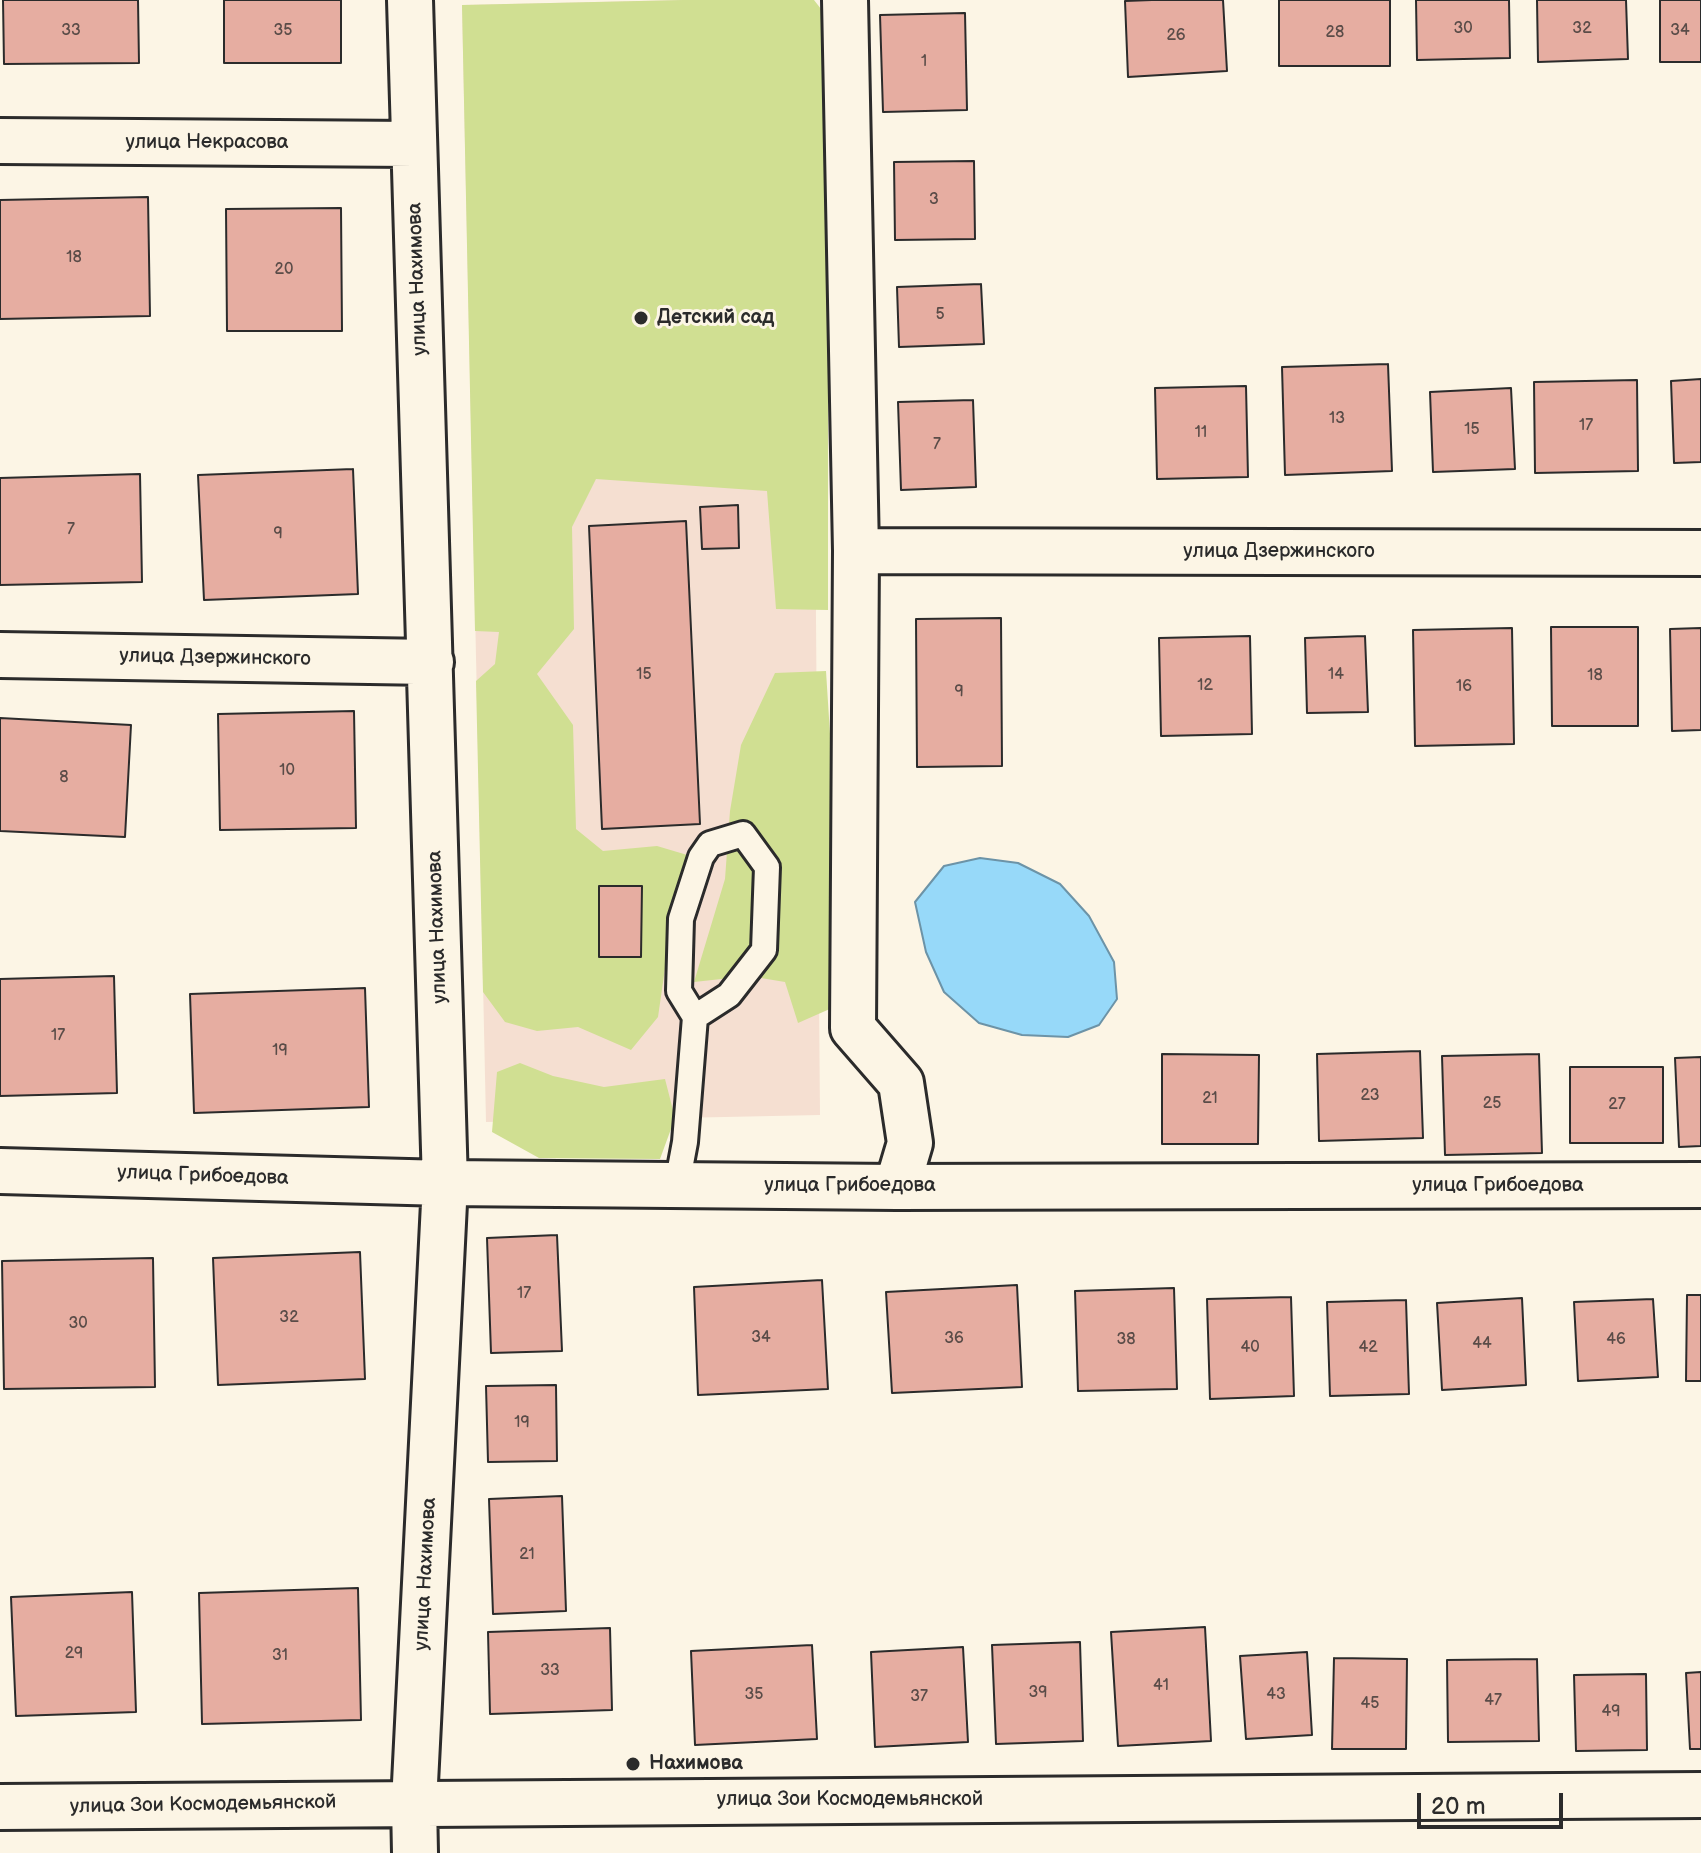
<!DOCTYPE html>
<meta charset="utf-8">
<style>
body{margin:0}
#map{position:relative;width:1701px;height:1853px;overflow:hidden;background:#fcf5e5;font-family:"Balsamiq Sans",sans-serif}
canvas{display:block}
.scale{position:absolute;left:1417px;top:1793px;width:146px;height:36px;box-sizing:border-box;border:4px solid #2b2b2b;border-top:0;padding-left:10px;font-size:24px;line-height:28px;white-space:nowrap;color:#2b2b2b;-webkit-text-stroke:6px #fcf5e5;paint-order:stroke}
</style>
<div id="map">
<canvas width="1701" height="1853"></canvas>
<div class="scale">20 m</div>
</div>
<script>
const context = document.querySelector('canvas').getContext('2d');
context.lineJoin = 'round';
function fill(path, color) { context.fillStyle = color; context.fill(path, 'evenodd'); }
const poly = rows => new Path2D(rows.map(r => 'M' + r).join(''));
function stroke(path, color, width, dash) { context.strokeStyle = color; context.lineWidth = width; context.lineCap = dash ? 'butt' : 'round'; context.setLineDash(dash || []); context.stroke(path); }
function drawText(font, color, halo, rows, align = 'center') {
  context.font = font + ' "Balsamiq Sans",sans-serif'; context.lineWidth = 6; context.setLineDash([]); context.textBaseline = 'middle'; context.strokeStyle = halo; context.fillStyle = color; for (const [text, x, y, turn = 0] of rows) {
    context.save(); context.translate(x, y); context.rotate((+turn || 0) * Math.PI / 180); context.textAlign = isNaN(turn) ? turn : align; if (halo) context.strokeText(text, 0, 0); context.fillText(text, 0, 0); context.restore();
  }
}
const built = poly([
 [683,0,811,0,820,1115,486,1122,462,5]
]);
const green = poly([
 [683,0,814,0,828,18,828,610,776,609,767,491,596,479,572,527,574,629,537,674,573,725,576,829,603,851,657,846,694,857,674,906,658,1017,631,1050,578,1027,537,1031,505,1022,483,992,476,681,495,664,499,632,475,631,462,5],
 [826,671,837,844,832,1008,798,1023,785,982,749,976,694,982,725,879,730,811,741,745,775,673],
 [520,1063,553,1076,604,1087,665,1079,675,1118,660,1159,539,1158,492,1132,497,1072]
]);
const water = poly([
 [980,858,1018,863,1060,884,1089,916,1114,962,1117,999,1099,1025,1068,1037,1022,1035,979,1023,944,992,926,952,915,902,944,866,980,858]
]);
const building = poly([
 [3,0,138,0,139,63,4,64,3,0],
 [224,0,341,0,341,63,224,63,224,0],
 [1152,0,1223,0,1227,71,1128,77,1125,1,1152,0],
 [1279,0,1390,0,1390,66,1279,66,1279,0],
 [1416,0,1509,0,1510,58,1417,60,1416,0],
 [1537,0,1626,0,1628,59,1538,62,1537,0],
 [1660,0,1701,0,1701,62,1660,62,1660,0],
 [965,13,967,110,883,112,880,15,965,13],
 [974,161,975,239,895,240,894,162,974,161],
 [148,197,150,316,0,319,0,200,148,197],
 [341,208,342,331,227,331,226,209,341,208],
 [981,284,984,344,899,347,897,287,981,284],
 [1388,364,1392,471,1285,475,1282,367,1388,364],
 [1701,379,1701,462,1674,463,1671,381,1701,379],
 [1637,380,1638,471,1535,473,1534,382,1637,380],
 [1246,386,1248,477,1157,479,1155,388,1246,386],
 [1511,388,1515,469,1433,472,1430,392,1511,388],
 [973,400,976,487,901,490,898,402,973,400],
 [353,469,358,594,204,600,198,475,353,469],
 [140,474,142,582,0,585,0,478,140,474],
 [738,505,739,548,702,549,700,507,738,505],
 [686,521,700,824,602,829,589,526,686,521],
 [1001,618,1002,766,917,767,916,619,1001,618],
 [1551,627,1638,627,1638,726,1552,726,1551,627],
 [1512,628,1514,744,1415,746,1413,630,1512,628],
 [1701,628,1701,730,1672,731,1670,629,1701,628],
 [1250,636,1252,734,1161,736,1159,638,1250,636],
 [1365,636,1368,712,1307,713,1305,638,1365,636],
 [354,711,356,828,220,830,218,714,354,711],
 [0,718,131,725,125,837,0,831,0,718],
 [599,886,642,886,641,957,599,957,599,886],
 [114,976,117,1093,0,1096,0,979,114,976],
 [365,988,369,1107,194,1113,190,994,365,988],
 [1420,1051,1423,1138,1319,1141,1317,1054,1420,1051],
 [1162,1054,1259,1055,1258,1144,1162,1144,1162,1054],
 [1539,1054,1542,1153,1445,1155,1442,1056,1539,1054],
 [1701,1057,1701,1146,1679,1147,1675,1058,1701,1057],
 [1570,1067,1663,1067,1663,1143,1570,1143,1570,1067],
 [557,1235,562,1351,491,1353,487,1238,557,1235],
 [360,1252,365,1379,218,1385,213,1258,360,1252],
 [153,1258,155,1387,4,1389,2,1261,153,1258],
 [822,1280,828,1389,698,1395,694,1287,822,1280],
 [1017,1285,1022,1387,892,1393,886,1292,1017,1285],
 [1174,1288,1177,1389,1078,1391,1075,1291,1174,1288],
 [1687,1295,1701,1295,1701,1381,1686,1381,1687,1295],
 [1291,1297,1294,1396,1210,1399,1207,1299,1291,1297],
 [1522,1298,1526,1385,1442,1390,1437,1303,1522,1298],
 [1653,1299,1658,1377,1578,1381,1574,1302,1653,1299],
 [1406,1300,1409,1394,1330,1396,1327,1302,1406,1300],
 [556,1385,557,1461,488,1462,486,1386,556,1385],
 [562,1496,566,1611,493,1614,489,1499,562,1496],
 [358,1588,361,1720,202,1724,199,1593,358,1588],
 [132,1592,136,1712,16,1716,11,1597,132,1592],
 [1205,1627,1211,1741,1118,1746,1111,1632,1205,1627],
 [610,1628,612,1710,490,1714,488,1632,610,1628],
 [1080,1642,1083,1741,996,1744,992,1645,1080,1642],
 [812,1645,817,1739,695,1745,691,1651,812,1645],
 [963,1647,968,1742,875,1747,871,1652,963,1647],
 [1307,1652,1312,1735,1246,1739,1240,1656,1307,1652],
 [1334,1658,1407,1659,1406,1749,1332,1749,1334,1658],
 [1537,1659,1539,1741,1448,1742,1447,1660,1537,1659],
 [1701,1672,1701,1749,1690,1749,1686,1673,1701,1672],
 [1646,1674,1647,1750,1576,1751,1574,1675,1646,1674]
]);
const lane = poly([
 [677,1185,685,1142,695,1017,729,995,764,950,767,867,743,834,710,844,701,857,681,919,679,991,695,1017]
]);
const street = poly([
 [410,0,445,1183,414,1803,415,1853],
 [845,0,856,551,853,1028,901,1083,910,1143,897,1187],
 [0,141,414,144],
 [856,551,1701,553],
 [0,655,431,662],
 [0,1171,445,1183,897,1187,1701,1185],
 [0,1807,1701,1795]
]);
const markers = [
 [641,318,8,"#2b2b2b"],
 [633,1764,8,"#2b2b2b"]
];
const numberNames = [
 ["30",1463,29],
 ["32",1582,29],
 ["33",71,31],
 ["35",283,31],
 ["34",1680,31],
 ["28",1335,33],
 ["26",1176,36],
 ["1",924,62],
 ["3",934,200],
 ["18",74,258],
 ["20",284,270],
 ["5",940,315],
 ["13",1337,419],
 ["17",1586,426],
 ["15",1472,430],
 ["11",1201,433],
 ["7",937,445],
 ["7",71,530],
 ["9",278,534],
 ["15",644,675],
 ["14",1336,675],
 ["18",1595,676],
 ["12",1205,686],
 ["16",1464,687],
 ["9",959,692],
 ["10",287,771],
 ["8",64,778],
 ["17",58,1036],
 ["19",280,1051],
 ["23",1370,1096],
 ["21",1210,1099],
 ["25",1492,1104],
 ["27",1617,1105],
 ["17",524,1294],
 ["32",289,1318],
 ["30",78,1324],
 ["34",761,1338],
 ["36",954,1339],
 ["38",1126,1340],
 ["46",1616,1340],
 ["44",1482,1344],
 ["40",1250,1348],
 ["42",1368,1348],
 ["19",522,1423],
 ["21",527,1555],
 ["29",74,1654],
 ["31",280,1656],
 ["33",550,1671],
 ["41",1161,1686],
 ["39",1038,1693],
 ["35",754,1695],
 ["43",1276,1695],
 ["37",919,1697],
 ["47",1493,1701],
 ["45",1370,1704],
 ["49",1611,1712]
];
const streetNames = [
 ["улица Некрасова",207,143],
 ["улица Нахимова",418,279,-92],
 ["улица Дзержинского",1279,552],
 ["улица Дзержинского",215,658,1],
 ["улица Нахимова",438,927,-92],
 ["улица Грибоедова",203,1176,2],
 ["улица Грибоедова",850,1186],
 ["улица Грибоедова",1498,1186],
 ["улица Нахимова",426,1574,-87],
 ["улица Зои Космодемьянской",850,1800],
 ["улица Зои Космодемьянской",203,1805,-1]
];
const poiNames = [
 ["Детский сад",657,318],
 ["Нахимова",649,1764]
];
fill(built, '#f5dfd1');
fill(green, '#d0df92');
fill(water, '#97d9f9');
stroke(water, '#6c93a7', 2);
fill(building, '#e6ada1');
stroke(building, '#2b2b2b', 2);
stroke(lane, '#2b2b2b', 30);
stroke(street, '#2b2b2b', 50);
stroke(lane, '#fcf5e5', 24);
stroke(street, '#fcf5e5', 44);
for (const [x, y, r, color] of markers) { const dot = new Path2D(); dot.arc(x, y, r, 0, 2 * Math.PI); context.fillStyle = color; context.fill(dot); stroke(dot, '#fcf5e5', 3); }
drawText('16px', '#5a4c48', null, numberNames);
drawText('20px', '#2b2b2b', '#fcf5e5', streetNames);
drawText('bold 20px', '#2b2b2b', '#fcf5e5', poiNames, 'left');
</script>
